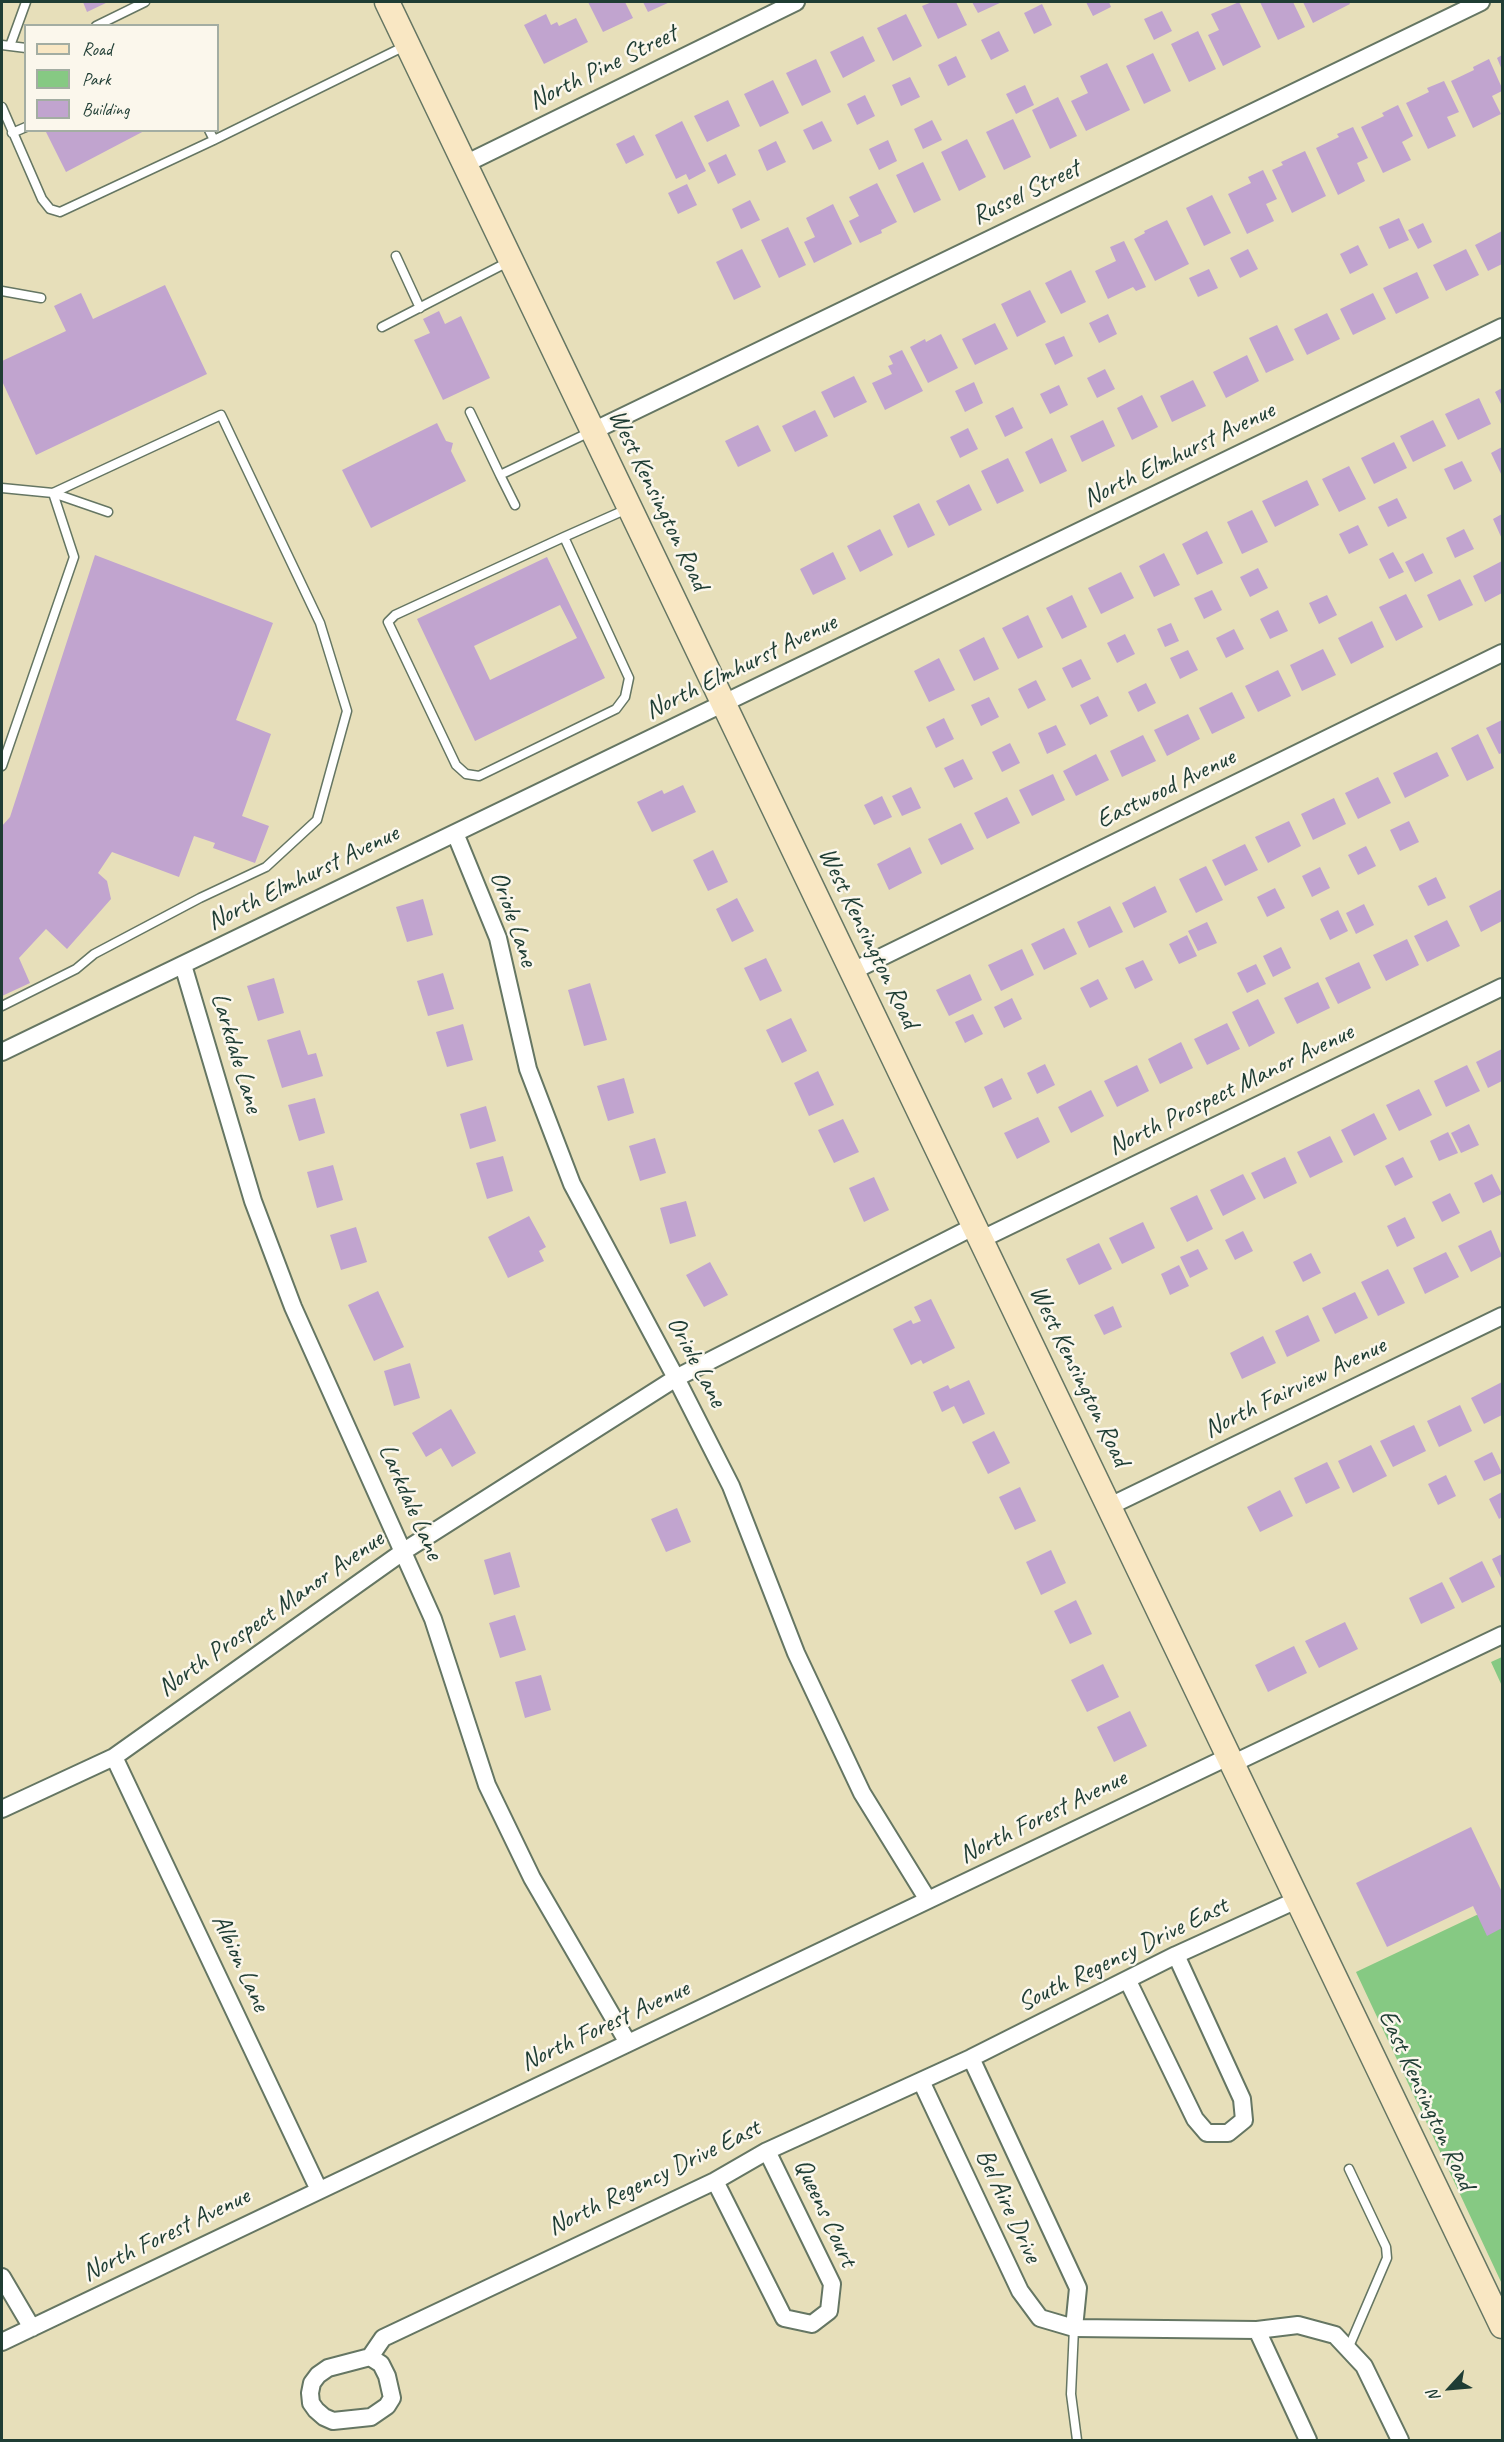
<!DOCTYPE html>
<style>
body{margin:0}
#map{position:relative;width:1504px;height:2442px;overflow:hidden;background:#e7dfba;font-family:Caveat,sans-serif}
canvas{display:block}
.frame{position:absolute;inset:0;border:3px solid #1f3d34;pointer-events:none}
.legend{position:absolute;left:24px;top:24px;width:195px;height:108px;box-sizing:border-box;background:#fbf7ec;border:2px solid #a3ada2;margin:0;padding:8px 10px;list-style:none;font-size:18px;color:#1f3d34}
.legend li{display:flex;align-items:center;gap:12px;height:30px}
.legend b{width:30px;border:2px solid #a3ada2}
.north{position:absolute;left:1420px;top:2358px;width:60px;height:60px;-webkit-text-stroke:4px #fbf7ec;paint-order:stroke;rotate:244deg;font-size:16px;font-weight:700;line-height:24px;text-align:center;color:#1f3d34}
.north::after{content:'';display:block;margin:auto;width:21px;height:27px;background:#1f3d34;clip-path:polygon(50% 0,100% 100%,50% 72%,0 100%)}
</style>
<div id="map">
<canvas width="1504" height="2442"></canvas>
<div class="frame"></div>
<ul class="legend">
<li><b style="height:8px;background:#f9e7c3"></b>Road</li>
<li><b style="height:16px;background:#86c983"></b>Park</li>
<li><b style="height:16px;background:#c1a4cf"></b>Building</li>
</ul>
<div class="north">N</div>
</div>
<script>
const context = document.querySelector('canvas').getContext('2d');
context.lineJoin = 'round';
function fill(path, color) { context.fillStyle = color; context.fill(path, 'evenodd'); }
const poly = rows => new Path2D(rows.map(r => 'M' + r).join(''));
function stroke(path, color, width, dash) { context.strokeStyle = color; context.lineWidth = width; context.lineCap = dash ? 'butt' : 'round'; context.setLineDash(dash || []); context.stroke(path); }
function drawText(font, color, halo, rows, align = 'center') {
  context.font = font + ' Caveat,sans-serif'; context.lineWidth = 5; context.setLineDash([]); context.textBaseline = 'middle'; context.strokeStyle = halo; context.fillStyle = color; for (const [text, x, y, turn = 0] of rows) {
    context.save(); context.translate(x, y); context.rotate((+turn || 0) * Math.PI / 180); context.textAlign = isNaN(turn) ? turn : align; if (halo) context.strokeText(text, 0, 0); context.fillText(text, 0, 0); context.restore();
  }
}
const green = poly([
 [1502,1657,1502,1686,1491,1662],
 [1502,1903,1502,2284,1356,1972]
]);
const building = poly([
 [83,2,108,2,87,12],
 [588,2,625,2,633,18,603,32],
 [643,2,670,2,648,12],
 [932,2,956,2,967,25,938,39,922,6],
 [972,2,1002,2,978,13],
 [1086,2,1109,2,1111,7,1093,16],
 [1239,2,1261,47,1223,66,1208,35,1219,30,1211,14],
 [1260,2,1293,2,1305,27,1278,40],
 [1303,2,1349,2,1350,4,1313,23],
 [1042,4,1052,25,1034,34,1024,13],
 [1162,11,1172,31,1154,40,1144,19],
 [546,14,551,25,557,22,559,26,576,18,588,42,544,64,524,25],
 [906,14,922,46,893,61,877,28],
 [999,31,1009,51,991,60,981,40],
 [1198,31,1216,69,1189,82,1171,44],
 [863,36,875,61,843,78,830,52],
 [1153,53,1171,91,1144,104,1126,66],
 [1502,55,1502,70,1497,58],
 [956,56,966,77,948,86,938,65],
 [816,59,831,92,802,106,786,73],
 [1489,59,1502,88,1502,91,1492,96,1501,114,1473,128,1451,81,1474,70,1473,67],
 [1107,63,1130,110,1086,131,1071,101,1088,93,1080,76],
 [910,77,920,97,901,106,892,85],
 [773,80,789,113,760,127,744,94],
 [1444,81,1459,112,1447,117,1456,136,1428,149,1406,103,1429,92,1427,88],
 [1025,85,1034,105,1016,114,1006,94],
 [865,95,875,116,857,125,847,104],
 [1058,97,1077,136,1050,149,1032,110],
 [728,100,740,126,707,142,694,116],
 [1398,105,1413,136,1402,142,1411,160,1383,173,1361,127,1384,116,1382,113],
 [1013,119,1031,157,1004,170,986,132],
 [932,120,942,140,923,149,914,129],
 [682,121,706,171,689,180,686,174,676,179,655,135],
 [822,121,832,141,813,150,803,130],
 [1353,127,1368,158,1357,163,1365,181,1338,195,1316,148,1339,137,1337,134],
 [49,130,146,130,66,172,46,132],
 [634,135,644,155,626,164,616,144],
 [967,139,986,177,959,191,941,152],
 [888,140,897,161,879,170,869,149],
 [776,141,786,162,767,171,758,150],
 [1305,151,1326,196,1292,213,1272,170,1283,165,1281,162],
 [726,154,736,175,718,184,708,163],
 [923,162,941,200,914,213,896,175],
 [1263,170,1277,199,1266,204,1274,221,1247,234,1228,194,1251,183,1248,177],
 [877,183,897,222,881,230,882,233,860,243,849,221,859,216,849,197],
 [687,184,697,205,678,214,668,193],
 [1212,195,1231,233,1204,246,1186,208],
 [750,200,760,220,741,229,732,209],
 [833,204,852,244,814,263,804,242,815,237,806,218],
 [1399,218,1409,240,1389,249,1379,227],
 [1167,220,1189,264,1155,281,1134,239,1145,233,1144,231],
 [1423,223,1432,242,1418,249,1408,230],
 [788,227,806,265,779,278,761,240],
 [1502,231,1502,264,1488,271,1475,245],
 [1124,241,1146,287,1136,291,1133,287,1108,299,1095,271,1116,261,1110,247],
 [1358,245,1368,265,1350,274,1340,254],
 [742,249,761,287,734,300,716,262],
 [1248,249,1258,269,1240,278,1230,258],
 [1466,249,1479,275,1446,291,1433,265],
 [1209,269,1218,288,1198,297,1189,278],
 [1071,270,1086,302,1061,314,1045,283],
 [1417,272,1429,298,1396,314,1383,288],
 [165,285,207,374,36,455,2,381,2,361,66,331,54,306,81,293,93,319],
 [1030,290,1046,322,1017,337,1001,304],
 [1373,293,1386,319,1353,335,1340,309],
 [439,311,445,324,461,316,490,378,443,400,414,340,430,333,423,319],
 [1327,313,1340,339,1307,355,1294,329],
 [1108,314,1117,334,1099,343,1089,323],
 [995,323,1008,349,975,365,962,339],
 [1277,325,1294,360,1266,373,1249,338],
 [941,334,958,368,928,383,910,347,925,339,926,342],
 [1064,336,1073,356,1055,365,1045,344],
 [902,350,923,391,885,410,872,383,892,374,888,366,893,364,889,356],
 [1247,355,1259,381,1226,398,1213,372],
 [1105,369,1115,389,1097,398,1087,378],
 [854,376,867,402,834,418,821,392],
 [1193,380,1206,406,1172,422,1160,396],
 [974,382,983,403,965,412,955,391],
 [1059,385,1068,405,1050,414,1040,394],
 [1502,388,1502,406,1495,392],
 [1142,395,1158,427,1132,440,1117,408],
 [1479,398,1491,424,1458,440,1445,414],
 [1013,407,1023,428,1005,437,995,416],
 [815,410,828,436,795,452,782,426],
 [1103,420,1115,446,1082,462,1070,436],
 [1433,420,1446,446,1413,462,1400,436],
 [437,423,446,441,453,443,451,451,466,481,371,528,342,470],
 [758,425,771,451,738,467,725,441],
 [968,428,978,449,960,458,950,437],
 [1052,438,1067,471,1040,484,1025,452],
 [1394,442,1407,468,1374,484,1361,458],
 [1502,447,1502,476,1491,453],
 [1008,458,1024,491,997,504,981,471],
 [1462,461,1472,481,1454,490,1444,469],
 [1349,466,1366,499,1339,512,1322,479],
 [1307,480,1319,505,1275,527,1262,501],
 [969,484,982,510,949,526,936,501],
 [1397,498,1407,518,1388,527,1378,507],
 [919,503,935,535,908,548,893,516],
 [1252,510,1268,542,1242,554,1227,522],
 [1502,514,1502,539,1493,519],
 [1358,525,1368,545,1349,554,1339,534],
 [880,529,893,555,860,572,847,546],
 [1464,529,1474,549,1455,558,1446,538],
 [1207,531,1223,563,1197,575,1182,544],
 [833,552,846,579,813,595,800,569],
 [1393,552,1404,572,1389,579,1379,559],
 [1164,553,1180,585,1154,597,1139,566],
 [1423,553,1433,573,1415,582,1405,562],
 [95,555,273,623,236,720,271,734,242,816,269,826,255,863,213,848,215,843,194,836,179,877,112,852,98,873,107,881,111,899,67,949,46,929,19,958,30,983,2,996,2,826,10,817],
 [547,557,605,678,475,741,417,619],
 [560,605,577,638,490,680,474,646],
 [1502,561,1502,593,1485,602,1473,576],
 [1258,568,1268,588,1250,597,1240,577],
 [1121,572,1134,598,1101,614,1088,588],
 [1460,579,1473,605,1439,621,1427,595],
 [1212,590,1222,610,1204,619,1194,598],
 [1406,594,1423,627,1396,641,1379,607],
 [1072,595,1087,627,1062,639,1046,608],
 [1327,595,1337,615,1319,624,1309,603],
 [1278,610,1288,631,1270,639,1260,619],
 [1028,615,1043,647,1018,659,1002,628],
 [1372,621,1384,647,1351,664,1338,638],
 [1171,623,1179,641,1165,647,1157,629],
 [1234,629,1244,649,1226,658,1216,638],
 [1125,634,1135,654,1117,663,1107,643],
 [984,637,999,669,974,681,959,650],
 [1323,649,1336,675,1302,691,1290,665],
 [1188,650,1198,670,1180,679,1170,658],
 [939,658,955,690,929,702,914,671],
 [1081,659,1091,679,1072,688,1062,668],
 [1278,670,1291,696,1258,712,1245,686],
 [1036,680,1046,700,1028,709,1018,689],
 [1146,683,1156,703,1138,712,1128,692],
 [1232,692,1245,718,1212,734,1199,708],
 [1098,696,1108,716,1090,725,1080,705],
 [989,697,999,717,981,726,971,705],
 [1188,714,1200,739,1167,756,1154,730],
 [944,718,954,739,936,748,926,727],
 [1502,720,1502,753,1499,754,1486,728],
 [1056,725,1066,745,1047,754,1038,733],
 [1478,734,1494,768,1467,781,1451,748],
 [1143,735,1156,761,1122,777,1110,751],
 [1010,743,1020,763,1002,772,992,752],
 [1437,752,1449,776,1405,798,1393,773],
 [1096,754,1109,780,1076,796,1063,771],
 [963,759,973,779,954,788,944,768],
 [1053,774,1065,800,1032,816,1019,790],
 [1378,777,1391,803,1358,819,1345,793],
 [683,785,696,812,652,832,637,802,662,790,664,794],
 [911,787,921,808,902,816,892,796],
 [882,796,892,817,874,825,864,805],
 [1007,797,1020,823,987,839,974,813],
 [1334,798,1346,824,1313,840,1301,814],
 [1289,821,1301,846,1268,863,1255,837],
 [1409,821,1419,842,1400,851,1390,830],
 [961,823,974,849,941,865,928,839],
 [1245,844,1258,870,1225,886,1212,860],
 [1366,846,1376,866,1358,875,1348,855],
 [910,847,922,873,889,890,877,864],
 [713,850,728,882,708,891,693,860],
 [1206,866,1223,900,1196,913,1179,879],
 [1320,867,1330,888,1312,897,1302,876],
 [1436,877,1446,898,1428,906,1418,886],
 [1155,886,1167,912,1134,928,1122,903],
 [1275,888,1285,908,1267,917,1257,897],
 [1502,889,1502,921,1481,932,1469,906],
 [737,898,754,931,732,942,716,909],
 [423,899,433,935,407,942,396,907],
 [1364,904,1374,925,1356,934,1346,913],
 [1110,906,1123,932,1089,948,1077,922],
 [1338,910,1348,931,1330,940,1320,919],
 [1447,920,1460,946,1427,962,1414,936],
 [1207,922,1217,943,1198,951,1188,931],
 [1064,928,1077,954,1044,970,1031,944],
 [1187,935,1197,956,1179,964,1169,944],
 [1407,939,1419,965,1386,981,1373,955],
 [1281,947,1291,968,1273,977,1263,956],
 [1022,949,1034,975,1001,991,988,965],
 [766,958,782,991,760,1001,744,968],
 [1143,960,1153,980,1135,989,1125,968],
 [1359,962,1371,988,1338,1004,1325,978],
 [1256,964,1266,984,1247,993,1237,973],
 [443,973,454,1009,428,1016,417,981],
 [970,974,982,1000,949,1016,936,990],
 [274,978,284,1013,258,1021,247,986],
 [1098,979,1108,999,1090,1008,1080,988],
 [1318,982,1330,1008,1297,1024,1284,998],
 [590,983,607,1040,584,1046,568,990],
 [1012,998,1022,1019,1004,1028,994,1007],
 [1258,999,1275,1033,1249,1047,1232,1012],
 [973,1014,983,1034,965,1043,955,1022],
 [791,1018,807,1051,782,1063,766,1030],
 [1227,1023,1240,1049,1207,1065,1194,1039],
 [463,1024,473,1060,447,1067,436,1032],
 [300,1030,308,1055,316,1053,323,1076,282,1088,267,1040],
 [1181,1042,1193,1068,1160,1084,1148,1059],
 [1502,1049,1502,1081,1488,1088,1476,1062],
 [1045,1064,1055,1085,1037,1094,1027,1073],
 [1137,1065,1149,1091,1117,1107,1104,1081],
 [1467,1065,1480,1091,1446,1107,1434,1081],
 [818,1071,834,1105,809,1116,794,1083],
 [624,1078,634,1113,608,1121,597,1086],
 [1002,1078,1012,1099,993,1108,984,1087],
 [1419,1089,1432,1115,1399,1131,1386,1105],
 [1091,1090,1104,1116,1071,1133,1058,1107],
 [315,1098,325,1133,299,1141,288,1105],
 [486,1106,496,1141,470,1149,460,1114],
 [1374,1113,1387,1139,1354,1156,1341,1130],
 [1038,1117,1050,1142,1017,1159,1004,1133],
 [843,1119,859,1152,834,1163,818,1130],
 [1469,1124,1479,1145,1461,1153,1451,1133],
 [1448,1132,1458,1153,1439,1161,1430,1141],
 [1330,1136,1343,1162,1310,1178,1297,1152],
 [655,1138,666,1173,640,1181,629,1146],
 [503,1156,513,1191,487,1199,476,1163],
 [1285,1157,1297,1183,1264,1199,1251,1173],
 [1403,1157,1413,1177,1395,1186,1385,1166],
 [333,1165,343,1200,317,1208,307,1172],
 [1243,1174,1256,1199,1223,1216,1210,1190],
 [1492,1174,1502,1194,1483,1203,1474,1183],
 [874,1177,889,1210,864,1222,849,1188],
 [1450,1193,1460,1213,1442,1222,1432,1202],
 [1197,1195,1213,1229,1187,1242,1170,1208],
 [686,1201,696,1236,670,1244,660,1208],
 [529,1216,546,1247,539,1251,544,1261,508,1278,488,1237],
 [1405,1217,1415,1238,1397,1247,1387,1226],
 [1143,1222,1155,1248,1122,1264,1109,1238],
 [356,1227,367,1262,341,1270,330,1235],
 [1491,1230,1502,1256,1471,1272,1458,1246],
 [1243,1231,1253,1251,1235,1260,1225,1240],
 [1099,1243,1112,1269,1079,1285,1066,1259],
 [1198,1249,1208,1269,1190,1278,1180,1257],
 [1446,1252,1459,1277,1425,1294,1413,1268],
 [1311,1253,1321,1273,1303,1282,1293,1262],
 [710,1262,728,1295,704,1307,686,1275],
 [1179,1265,1189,1286,1170,1295,1161,1274],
 [1388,1269,1405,1303,1378,1316,1361,1282],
 [378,1291,404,1347,374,1361,348,1305],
 [1355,1292,1368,1318,1335,1334,1322,1308],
 [931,1299,955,1348,923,1364,921,1360,911,1365,893,1329,911,1320,913,1324,921,1321,914,1307],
 [1113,1306,1122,1327,1104,1335,1094,1315],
 [1308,1315,1320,1341,1287,1357,1275,1331],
 [1263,1336,1276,1363,1242,1379,1230,1353],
 [410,1363,420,1398,394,1406,384,1371],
 [969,1380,985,1414,963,1424,954,1406,942,1412,933,1392,948,1385,950,1389],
 [1502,1382,1502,1415,1484,1424,1471,1398],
 [1460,1405,1472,1431,1439,1447,1427,1421],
 [451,1409,476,1453,452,1467,441,1448,426,1457,412,1433],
 [1414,1425,1426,1451,1393,1467,1380,1441],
 [994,1431,1010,1463,988,1474,972,1442],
 [1371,1445,1387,1476,1353,1493,1338,1461],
 [1492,1452,1502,1473,1484,1481,1474,1461],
 [1327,1462,1340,1488,1306,1504,1294,1478],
 [1446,1475,1456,1496,1438,1505,1428,1484],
 [1020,1487,1036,1521,1015,1530,999,1497],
 [1280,1490,1293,1516,1260,1532,1247,1507],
 [1502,1492,1502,1517,1499,1519,1489,1499],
 [677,1508,691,1542,666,1552,651,1519],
 [1051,1550,1066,1583,1041,1595,1026,1562],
 [510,1552,520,1587,494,1595,484,1560],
 [1502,1554,1502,1580,1492,1559],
 [1482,1561,1495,1587,1462,1603,1449,1578],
 [1442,1582,1455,1608,1421,1624,1409,1598],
 [1076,1600,1092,1634,1070,1644,1054,1611],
 [515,1615,526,1650,500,1658,489,1623],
 [1345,1622,1358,1649,1319,1668,1305,1641],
 [1294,1646,1307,1673,1268,1692,1255,1665],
 [1103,1664,1119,1697,1087,1712,1071,1680],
 [541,1675,551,1710,525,1718,515,1682],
 [1130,1711,1147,1746,1114,1762,1097,1727],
 [1471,1827,1502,1892,1502,1928,1487,1936,1473,1906,1387,1947,1356,1883]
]);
const service = poly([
 [96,26,145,2],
 [2,45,26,48],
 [10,46,26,2],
 [2,107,42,199,50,209,60,212,214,140,405,46],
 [209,130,214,140],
 [12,133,26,127],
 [396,256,420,308],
 [2,291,41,298],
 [382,327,508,262],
 [470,412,500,475,590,432],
 [500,475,515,505],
 [2,488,53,493,74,557,2,766],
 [53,493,108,512],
 [564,537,629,678,625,697,616,709,479,776,466,774,456,765,388,622,395,615,564,537,627,509],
 [2,1006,76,969,94,954,200,898,266,867,317,820,347,711,320,623,221,415,53,493],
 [1074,2328,1071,2394,1077,2440],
 [1348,2349,1387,2258,1386,2247,1349,2169]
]);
const minor = poly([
 [465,164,796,2],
 [593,431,1481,2],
 [455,833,498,938,528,1069,572,1184,676,1378,731,1486,796,1653,862,1793,928,1900],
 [183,965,253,1201,293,1307,433,1619,487,1785,532,1878,628,2043],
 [853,971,1502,653],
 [2,1052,1502,327],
 [982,1239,1502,987],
 [1110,1506,1502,1316],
 [114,1757,319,2190],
 [1234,1763,1502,1635],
 [2,1809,114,1757,404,1551,676,1378,975,1226],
 [1128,1981,1195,2119,1207,2133,1228,2133,1244,2120,1242,2099,1176,1955],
 [971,2058,1078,2288,1074,2328],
 [921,2081,1020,2291,1040,2318,1074,2328,1257,2330,1298,2325,1335,2335,1364,2366,1400,2440],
 [715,2181,784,2318,812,2324,829,2311,832,2284,767,2151],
 [2,2277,32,2328],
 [1257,2330,1308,2440],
 [2,2342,1230,1756],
 [370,2357,328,2368,318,2375,312,2383,310,2393,311,2403,316,2410,324,2417,333,2421,371,2417,387,2406,392,2398,387,2376,381,2364,370,2357,383,2338,715,2181,767,2151,971,2058,1176,1955,1299,1899]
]);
const secondary = poly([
 [387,2,1502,2326]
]);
const streetNames = [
 ["North Pine Street",603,68,-26],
 ["Russel Street",1026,193,-26],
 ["North Elmhurst Avenue",1179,455,-26],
 ["West Kensington Road",658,500,64],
 ["North Elmhurst Avenue",741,667,-26],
 ["Eastwood Avenue",1166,789,-26],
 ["North Elmhurst Avenue",303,878,-26],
 ["Oriole Lane",513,919,71],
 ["West Kensington Road",868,938,64],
 ["Larkdale Lane",236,1053,73],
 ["North Prospect Manor Avenue",1231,1090,-26],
 ["Oriole Lane",696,1362,62],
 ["West Kensington Road",1079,1376,64],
 ["North Fairview Avenue",1295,1388,-26],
 ["Larkdale Lane",410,1502,66],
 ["North Prospect Manor Avenue",271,1614,-35],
 ["North Forest Avenue",1043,1817,-26],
 ["South Regency Drive East",1123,1955,-26],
 ["Albion Lane",240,1963,65],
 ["North Forest Avenue",605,2026,-25],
 ["East Kensington Road",1426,2100,65],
 ["North Regency Drive East",654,2178,-26],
 ["Bel Aire Drive",1008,2206,65],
 ["Queens Court",825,2213,65],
 ["North Forest Avenue",166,2235,-26]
];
fill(green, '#86c983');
fill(building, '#c1a4cf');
stroke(service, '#657663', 11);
stroke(minor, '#657663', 20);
stroke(secondary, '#657663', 27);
stroke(service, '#fff', 8);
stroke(minor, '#fff', 16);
stroke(secondary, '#f9e7c3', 24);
drawText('26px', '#1f3d34', '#fbf7ec', streetNames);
</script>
